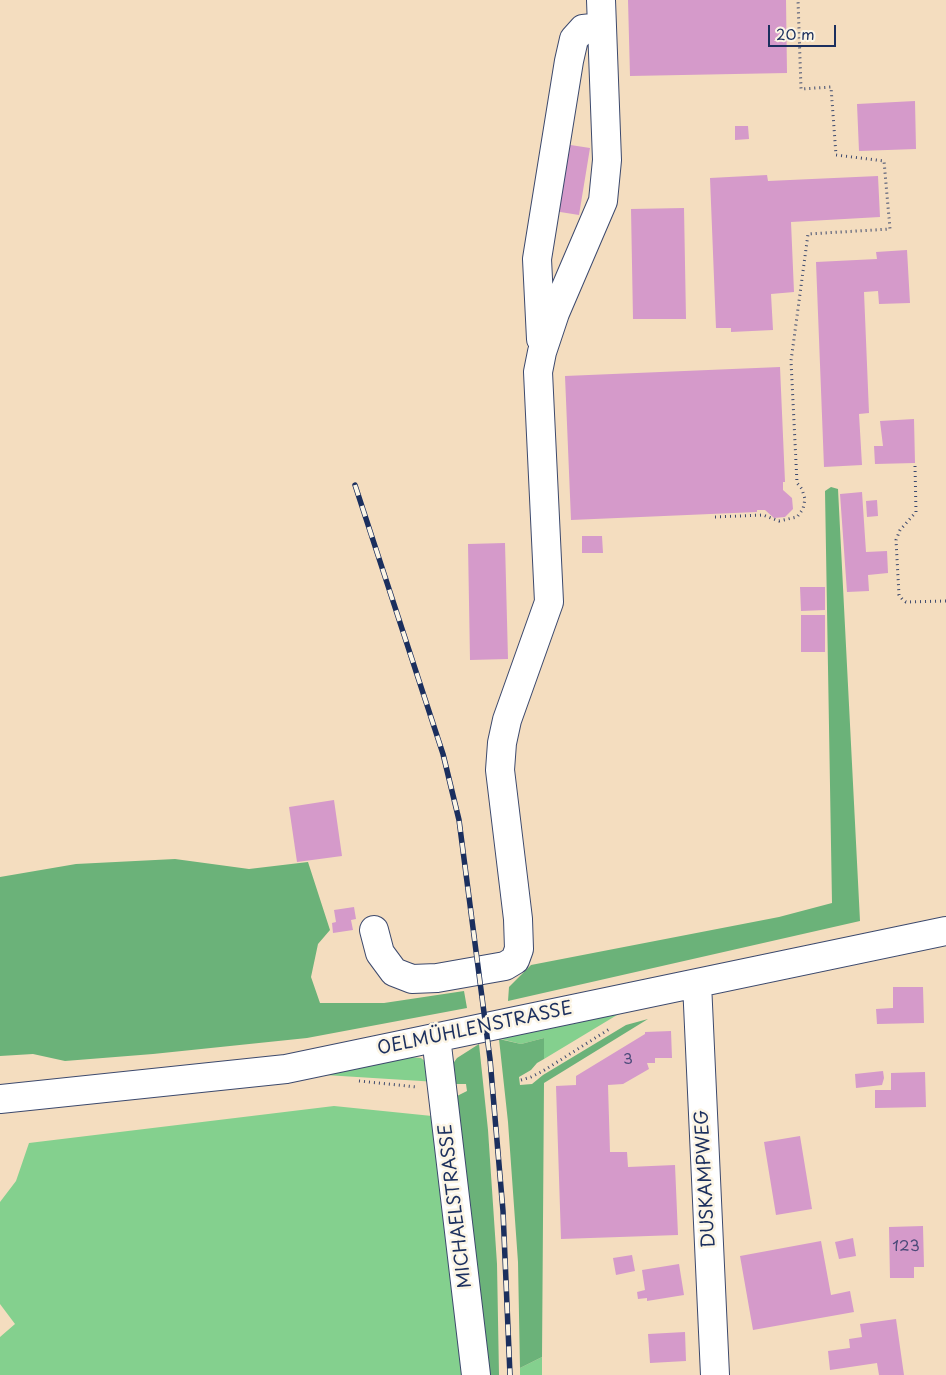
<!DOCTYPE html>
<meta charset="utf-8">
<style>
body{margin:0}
#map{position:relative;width:946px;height:1375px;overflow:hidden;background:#f4ddbf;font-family:"Playpen Sans",sans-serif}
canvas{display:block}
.scale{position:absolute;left:768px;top:25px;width:68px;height:22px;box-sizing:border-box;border:2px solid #1b2f5e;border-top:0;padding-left:6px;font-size:15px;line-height:18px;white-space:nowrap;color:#1b2f5e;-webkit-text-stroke:4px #fcf5e5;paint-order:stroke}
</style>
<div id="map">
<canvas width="946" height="1375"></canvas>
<div class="scale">20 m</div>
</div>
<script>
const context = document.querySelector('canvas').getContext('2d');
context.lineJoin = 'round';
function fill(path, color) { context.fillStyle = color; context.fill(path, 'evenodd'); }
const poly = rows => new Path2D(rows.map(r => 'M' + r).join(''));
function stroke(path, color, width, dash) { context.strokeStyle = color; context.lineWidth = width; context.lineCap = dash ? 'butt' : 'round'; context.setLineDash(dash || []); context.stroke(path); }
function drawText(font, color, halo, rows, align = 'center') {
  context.font = font + ' "Playpen Sans",sans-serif'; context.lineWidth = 5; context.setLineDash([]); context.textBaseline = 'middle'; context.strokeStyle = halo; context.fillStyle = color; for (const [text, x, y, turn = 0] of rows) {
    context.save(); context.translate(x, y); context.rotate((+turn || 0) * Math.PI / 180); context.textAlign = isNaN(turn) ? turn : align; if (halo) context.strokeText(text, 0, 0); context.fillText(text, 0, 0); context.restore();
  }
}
const green = poly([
 [622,1012,544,1059,544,1038,521,1044,497,1038],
 [410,1057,421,1058,427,1063,437,1082,325,1075],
 [334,1106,432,1116,463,1375,0,1375,0,1337,15,1324,0,1304,0,1202,16,1181,29,1143],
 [542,1357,542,1375,520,1375,520,1368]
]);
const forest = poly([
 [831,487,838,489,860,921,508,1001,509,987,531,965,779,917,832,903,825,491],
 [175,859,249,869,308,862,330,930,318,944,311,977,320,1003,384,1003,464,991,467,1008,307,1038,153,1054,65,1061,33,1054,0,1056,0,877,76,864],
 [648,1019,544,1083,542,1357,520,1368,518,1262,508,1122,499,1039,521,1044,544,1038,544,1059,537,1063,531,1070,519,1077,520,1085,532,1084,543,1075,626,1025],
 [479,1044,488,1130,497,1264,499,1375,480,1375,455,1097,467,1091,466,1084,453,1084,452,1065,457,1058]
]);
const building = poly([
 [628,0,786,0,787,73,630,76],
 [915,101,916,149,859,151,857,104],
 [735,126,748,126,749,139,735,140],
 [564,144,590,148,579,215,554,211],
 [767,175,768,181,878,176,880,217,791,222,794,292,771,294,773,330,731,332,731,328,716,328,710,178],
 [684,208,686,319,633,319,631,209],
 [907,250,910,303,879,304,878,291,864,292,869,413,859,414,862,465,824,467,816,262,877,259,876,252],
 [780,367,785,482,783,482,783,490,792,498,793,509,785,517,774,518,765,510,757,510,757,512,571,520,565,376],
 [914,419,915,463,875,464,874,446,883,446,880,421],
 [862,492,866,552,887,551,888,573,868,575,869,591,847,592,840,494],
 [877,500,878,516,867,517,866,501],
 [582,536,602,536,603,553,582,553],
 [505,543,508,659,470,660,468,544],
 [800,587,825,587,825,610,801,611],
 [801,615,825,615,825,652,801,652],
 [334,800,342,856,297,862,289,807],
 [354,907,356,919,351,920,353,930,333,933,332,923,336,922,334,910],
 [893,987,923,987,924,1023,877,1024,876,1009,893,1008],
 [671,1031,672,1058,655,1058,655,1063,647,1063,649,1069,623,1084,608,1085,610,1152,627,1152,628,1167,675,1165,678,1235,561,1239,556,1086,576,1085,576,1076,645,1034,645,1032],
 [883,1071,884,1078,882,1085,856,1088,855,1074],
 [925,1072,926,1107,875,1108,875,1090,891,1090,891,1073],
 [800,1136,812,1209,776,1215,764,1142],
 [923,1226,924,1267,914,1267,914,1278,890,1278,889,1227],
 [853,1238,856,1256,839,1259,835,1242],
 [821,1241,831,1295,850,1291,854,1312,753,1330,740,1256],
 [632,1255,635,1271,616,1275,613,1258],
 [679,1264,684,1295,647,1301,647,1298,638,1299,637,1292,645,1290,642,1270],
 [896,1319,904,1375,879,1375,877,1363,830,1370,828,1351,850,1348,849,1339,862,1337,860,1324],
 [685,1332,686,1361,650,1363,648,1334]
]);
const path = poly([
 [915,466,916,512,900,530,896,540,899,595,903,600,906,602,946,601],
 [715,517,763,515,779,521,797,517,803,509,805,499,802,489,797,483,791,361,808,234,890,229,884,161,836,155,831,87,801,89,798,0],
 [521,1080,531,1077,543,1071,611,1028],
 [359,1081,417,1087]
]);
const minor = poly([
 [541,339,537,259,569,61,574,39,583,29,602,27],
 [374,930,380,953,394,972,412,979,437,978,505,966,515,960,519,949,518,919,500,770,502,743,507,720,549,602,538,372,542,352,555,313,603,201,607,160,601,0],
 [697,983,715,1375],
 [436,1037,476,1375],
 [0,1099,286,1069,946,931]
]);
const rail = poly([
 [355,485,443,754,459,820,490,1059,503,1211,510,1375]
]);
const numberNames = [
 ["3",628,1060],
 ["123",906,1247]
];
const streetNames = [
 ["OELMÜHLENSTRASSE",475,1029,-12],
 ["DUSKAMPWEG",706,1179,-93],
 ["MICHAELSTRASSE",456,1206,-97]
];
fill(green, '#84d08e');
fill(forest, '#6bb279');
fill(building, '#d59aca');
stroke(minor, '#3c496d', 30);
stroke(path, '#3c496d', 3, [1, 4]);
stroke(minor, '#fff', 28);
stroke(rail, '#1b2f5e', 5.5);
stroke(rail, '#fcf5e5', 4, [11]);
drawText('15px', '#4a4a79', null, numberNames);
drawText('18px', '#1b2f5e', '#fcf5e5', streetNames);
</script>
